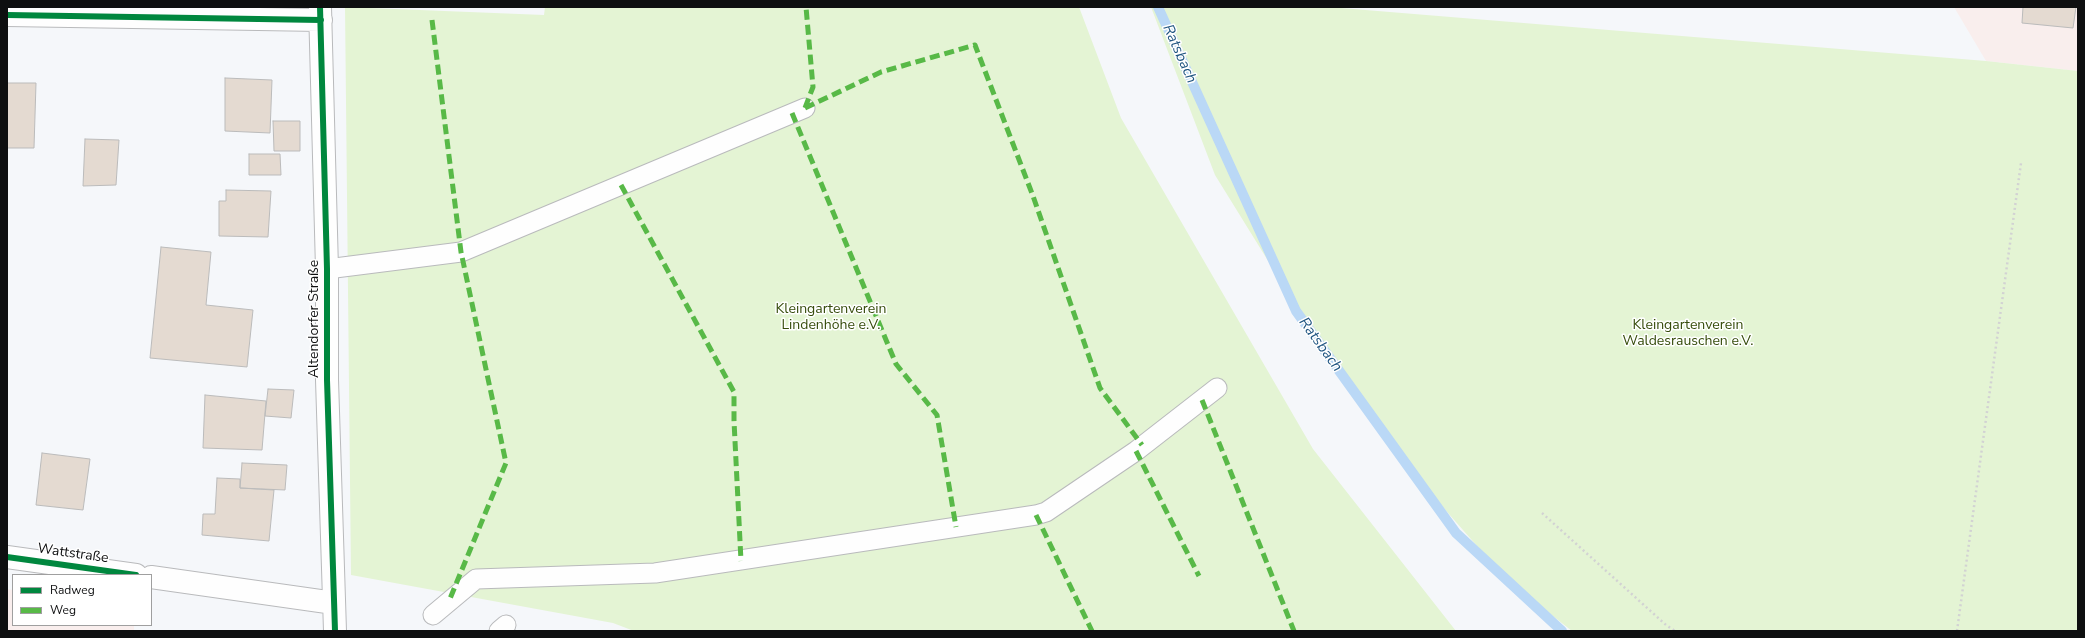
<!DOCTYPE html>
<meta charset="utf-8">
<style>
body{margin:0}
#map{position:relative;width:2085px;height:638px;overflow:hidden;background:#f5f7fa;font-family:"Nunito Sans",sans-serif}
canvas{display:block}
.frame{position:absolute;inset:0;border:8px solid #0e0f10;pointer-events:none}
.legend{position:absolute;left:12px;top:574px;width:140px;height:52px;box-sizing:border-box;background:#fff;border:1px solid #9f9f9f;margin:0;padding:5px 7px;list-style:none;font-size:12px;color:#0e0f10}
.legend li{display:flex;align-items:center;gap:8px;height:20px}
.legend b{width:20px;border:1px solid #9f9f9f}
</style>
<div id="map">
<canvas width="2085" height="638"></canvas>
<div class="frame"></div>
<ul class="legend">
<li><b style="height:5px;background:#00873e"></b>Radweg</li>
<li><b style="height:5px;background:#58b947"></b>Weg</li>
</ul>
</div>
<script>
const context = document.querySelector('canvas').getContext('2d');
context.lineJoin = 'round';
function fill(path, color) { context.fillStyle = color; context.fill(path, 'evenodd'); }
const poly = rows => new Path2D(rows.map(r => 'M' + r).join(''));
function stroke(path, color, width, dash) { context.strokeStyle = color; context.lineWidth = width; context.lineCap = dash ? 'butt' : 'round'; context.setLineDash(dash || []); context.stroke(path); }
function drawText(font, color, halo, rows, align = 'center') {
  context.font = font + ' "Nunito Sans",sans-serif'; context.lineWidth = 3; context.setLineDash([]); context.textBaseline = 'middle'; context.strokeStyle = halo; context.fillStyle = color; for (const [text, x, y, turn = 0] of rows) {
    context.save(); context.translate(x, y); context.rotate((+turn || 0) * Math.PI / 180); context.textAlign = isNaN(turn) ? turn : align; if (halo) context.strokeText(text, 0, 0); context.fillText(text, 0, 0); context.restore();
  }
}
const industrial = poly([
 [1954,7,2078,7,2078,71,1986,61],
 [7,589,13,590,13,625,134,625,134,631,7,631]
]);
const green = poly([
 [345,7,544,15,545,7,1079,7,1121,118,1313,449,1456,631,634,631,613,623,351,575],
 [1151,7,1329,7,1986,61,2078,71,2078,631,1572,631,1507,580,1404,463,1317,340,1215,175]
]);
const stream = poly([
 [1158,7,1296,311,1456,533,1562,631]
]);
const building = poly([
 [2023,7,2076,7,2073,28,2022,23,2023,7],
 [225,78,272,80,270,133,225,131,225,78],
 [7,83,36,83,34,148,7,148,7,83],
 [273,121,300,121,300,151,274,151,273,121],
 [85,139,119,140,116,185,83,186,85,139],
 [249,154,280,154,281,175,249,175,249,154],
 [226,190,271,191,268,237,219,236,219,201,226,201,226,190],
 [161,247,211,252,206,305,253,310,247,367,150,358,161,247],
 [268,389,294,390,291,418,265,416,268,389],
 [205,395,266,401,262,450,203,448,205,395],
 [42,453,90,459,83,510,36,505,42,453],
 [242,463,287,465,285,490,240,488,242,463],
 [217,478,240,479,240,488,274,490,269,541,202,535,203,514,215,514,217,478]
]);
const path = poly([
 [1542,513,1666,625,1675,631],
 [1957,631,2021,163]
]);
const service = poly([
 [327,269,461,252,805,108],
 [433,615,476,579,655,573,1036,515,1046,512,1136,451,1217,388],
 [499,631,506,625]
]);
const minor = poly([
 [320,7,327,269,327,380,335,631],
 [7,15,321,20],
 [7,557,136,575],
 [151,577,334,603]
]);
const quiet = poly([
 [432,20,461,252,506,463,449,601],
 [805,108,881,72,975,45,1033,196,1100,388,1142,445],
 [805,108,813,87,806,7],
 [792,113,896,364,937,415,956,527],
 [621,185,734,392,734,421,741,561],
 [1202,400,1294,631],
 [1136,451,1199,576],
 [1036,515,1092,631]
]);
const cycleway = poly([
 [320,7,327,269,327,380,335,631],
 [7,15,321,20],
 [7,557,136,575]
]);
const parkNames = [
 ["Kleingartenverein",831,310],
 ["Lindenhöhe e.V.",831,326],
 ["Kleingartenverein",1688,326],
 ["Waldesrauschen e.V.",1688,342]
];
const streetNames = [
 ["Altendorfer Straße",315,319,-90],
 ["Wattstraße",73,554,8]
];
const waterNames = [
 ["Ratsbach",1179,54,66],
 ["Ratsbach",1320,345,54]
];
fill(industrial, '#f9eeed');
fill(green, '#e4f4d4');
stroke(stream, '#bad8f6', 10);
fill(building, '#e4dad1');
stroke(building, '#bbb', 1);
stroke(service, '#b9babc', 21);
stroke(minor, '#b9babc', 24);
stroke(path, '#d2d2d3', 2.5, [2, 3]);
stroke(service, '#fefefe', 19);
stroke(minor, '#fefefe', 22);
stroke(quiet, '#58b947', 5, [10, 5]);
stroke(cycleway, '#00873e', 6);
drawText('14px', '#364c0b', '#fff', parkNames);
drawText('14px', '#0e0f10', '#fff', streetNames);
drawText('italic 15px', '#205581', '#fff', waterNames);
</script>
